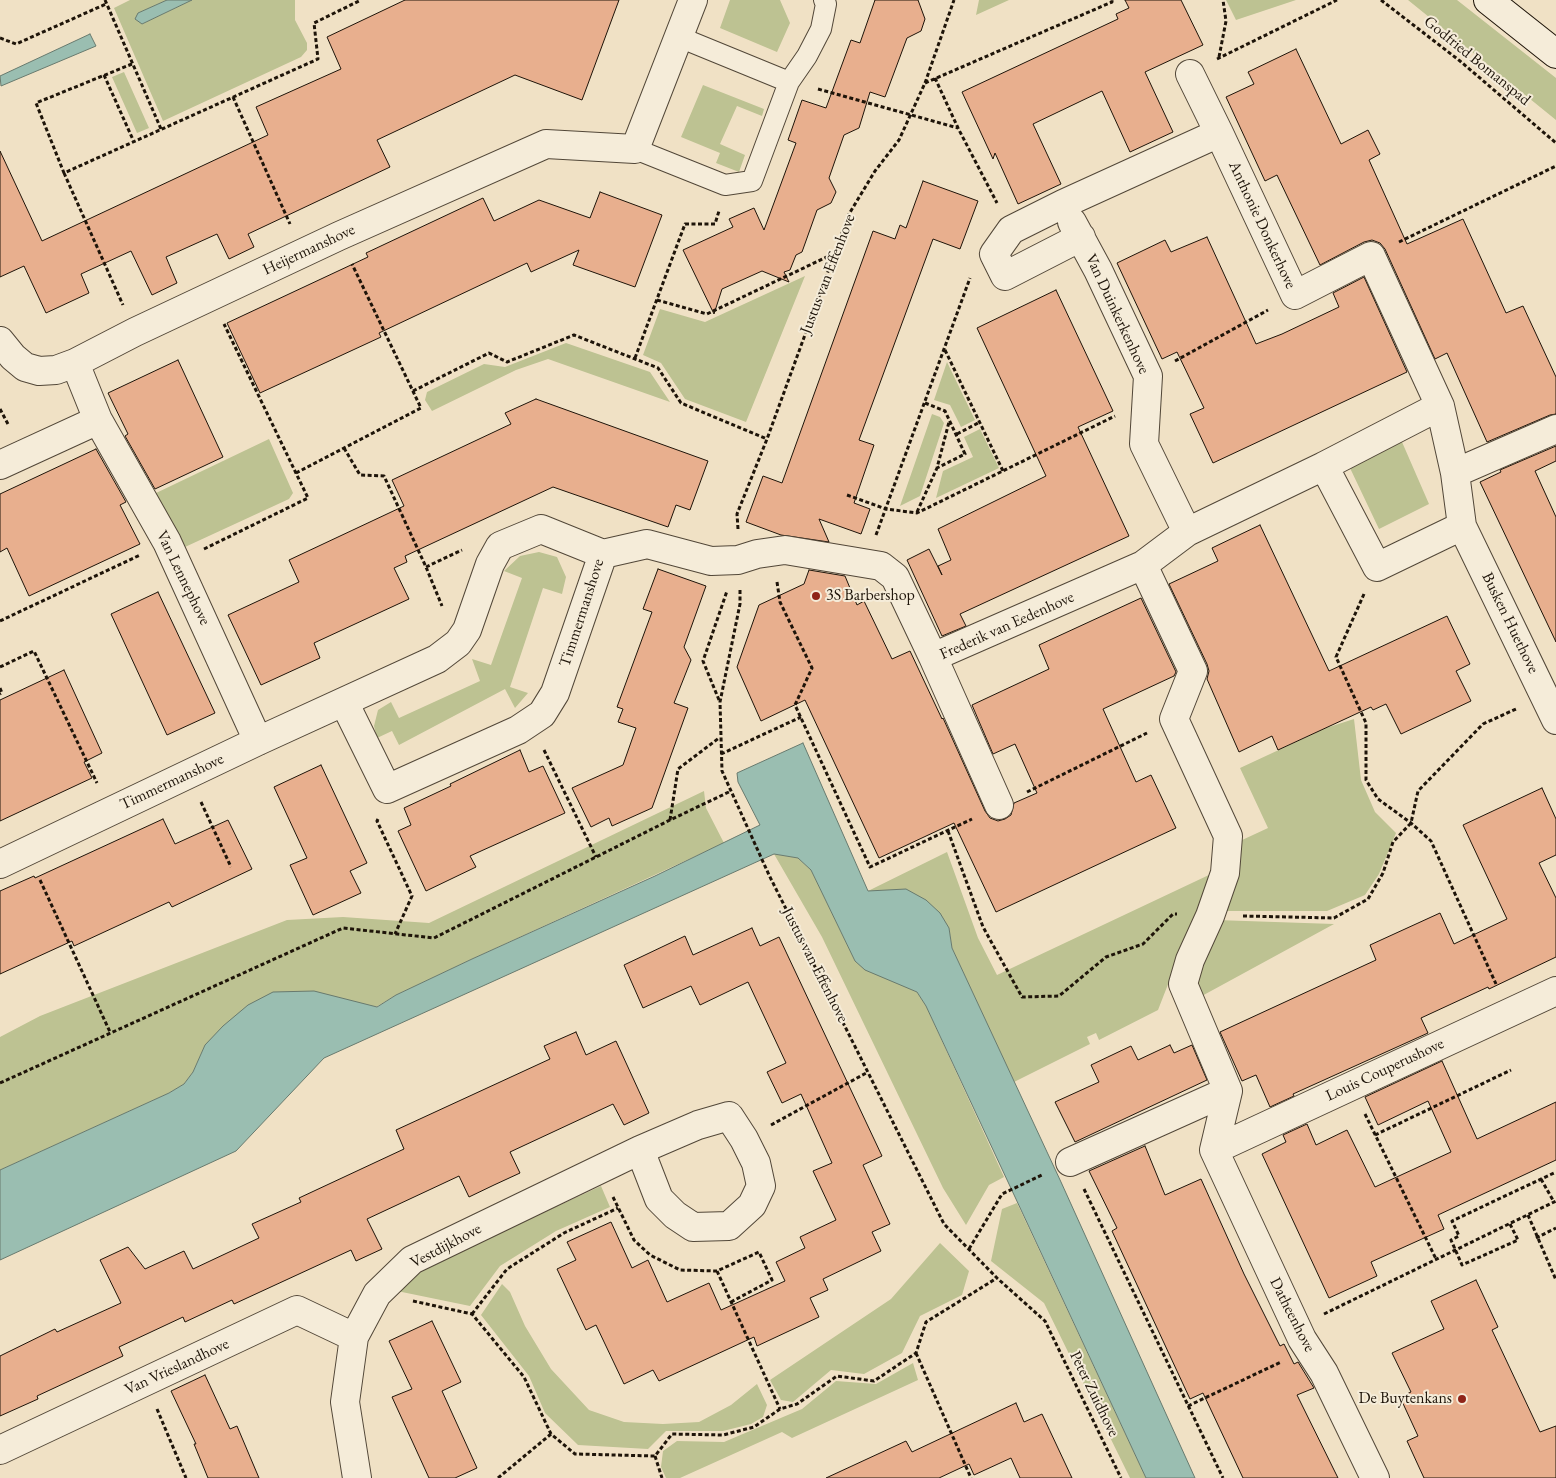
<!DOCTYPE html>
<style>
body{margin:0}
canvas{display:block;background:#f0e1c5}
</style>
<canvas width="1556" height="1478"></canvas>
<script>
const context = document.querySelector('canvas').getContext('2d');
context.lineJoin = 'round';
function fill(path, color) { context.fillStyle = color; context.fill(path, 'evenodd'); }
const poly = rows => new Path2D(rows.map(r => 'M' + r).join(''));
function stroke(path, color, width, dash) { context.strokeStyle = color; context.lineWidth = width; context.lineCap = dash ? 'butt' : 'round'; context.setLineDash(dash || []); context.stroke(path); }
function drawText(font, color, halo, rows, align = 'center') {
  context.font = font + ' "EB Garamond",serif'; context.lineWidth = 4; context.setLineDash([]); context.textBaseline = 'middle'; context.strokeStyle = halo; context.fillStyle = color; for (const [text, x, y, turn = 0] of rows) {
    context.save(); context.translate(x, y); context.rotate((+turn || 0) * Math.PI / 180); context.textAlign = isNaN(turn) ? turn : align; if (halo) context.strokeText(text, 0, 0); context.fillText(text, 0, 0); context.restore();
  }
}
const green = poly([
 [130,0,167,0,138,13,142,24,192,0,295,0,295,20,307,43,307,50,301,57,163,121,114,8],
 [730,0,780,0,790,23,777,52,720,28],
 [979,0,1009,0,976,15],
 [1226,0,1296,0,1236,20],
 [1408,0,1457,0,1556,78,1556,120],
 [124,72,149,128,137,133,112,77],
 [703,85,764,109,762,116,737,106,720,144,745,155,739,172,716,163,720,153,681,137],
 [805,276,746,422,685,399,661,363,643,355,660,309,705,322],
 [566,343,650,372,670,402,548,359,516,370,432,411,425,400,427,392,484,364,505,367],
 [947,362,975,420,961,427,950,405,934,400],
 [932,414,940,417,944,423,920,496,900,506],
 [980,429,999,468,936,498,943,471,973,457,964,437],
 [269,439,293,493,289,499,185,547,177,544,154,494],
 [1402,442,1429,504,1379,529,1350,468],
 [539,552,557,557,566,577,562,594,543,588,510,687,528,693,515,708,505,689,399,745,392,731,377,738,374,726,378,710,391,702,399,718,480,681,472,659,491,665,522,578,504,571,520,556],
 [1354,719,1361,780,1375,812,1396,833,1379,874,1365,895,1327,911,1217,911,1240,861,1240,841,1268,828,1240,768,1326,728],
 [704,791,706,808,724,843,472,959,396,995,376,1007,359,1004,205,1045,193,1072,184,1084,169,1093,0,1170,0,1037,40,1016,287,920,343,917,429,923],
 [947,852,978,938,997,975,1211,874,1158,1010,1099,1040,1096,1033,1087,1037,1090,1044,1014,1082,952,948,949,928,886,891,868,891],
 [774,854,798,858,811,870,855,961,917,992,926,1006,1004,1177,989,1185,966,1225,943,1188,822,937],
 [1216,920,1334,924,1200,997,1198,967],
 [601,1186,610,1207,556,1231,500,1266,470,1306,397,1291,423,1268],
 [1017,1203,1146,1478,1130,1478,1044,1303,991,1261,1002,1209],
 [940,1243,969,1271,962,1295,920,1316,902,1353,864,1374,831,1370,793,1402,781,1400,770,1380,891,1299],
 [502,1284,510,1292,525,1326,551,1369,589,1410,624,1422,663,1424,699,1422,731,1405,757,1384,767,1405,763,1417,751,1424,723,1431,666,1431,648,1449,578,1445,545,1413,529,1376,481,1315],
 [913,1363,918,1380,792,1438,782,1432,680,1478,666,1478,661,1467,663,1451,677,1441,724,1442,802,1409,836,1381,876,1384]
]);
const water = poly([
 [167,0,192,0,142,24,135,19,138,13,167,0],
 [90,34,96,46,1,86,0,76,90,34],
 [803,743,868,891,906,889,926,900,940,913,949,928,952,948,1061,1182,1195,1478,1146,1478,926,1006,917,992,865,970,855,961,811,870,798,858,774,854,324,1058,236,1151,0,1260,0,1170,169,1093,184,1084,193,1072,205,1045,223,1026,248,1005,273,992,314,991,377,1007,396,995,472,959,655,876,760,825,738,782,737,773,803,743]
]);
const building = poly([
 [405,0,619,0,582,100,515,75,377,140,390,167,248,234,254,247,229,259,217,234,166,257,177,283,152,295,131,251,81,274,89,293,46,313,24,266,0,277,0,151,42,241,268,135,256,107,341,69,327,37,405,0],
 [875,0,918,0,925,19,921,31,907,38,885,97,870,92,859,128,844,135,829,178,836,192,831,203,817,210,802,252,796,255,790,270,784,272,789,282,762,271,722,289,714,314,683,250,733,227,729,219,754,208,764,230,796,143,788,140,802,100,826,108,851,40,860,43,875,0],
 [1125,0,1181,0,1203,45,1145,72,1173,132,1130,152,1102,91,1033,124,1061,184,1018,204,995,153,993,159,962,92,1118,19,1116,14,1129,8,1125,0],
 [1296,49,1341,144,1368,130,1380,154,1369,160,1407,244,1463,219,1506,313,1523,306,1556,377,1556,414,1550,415,1487,442,1447,353,1435,359,1385,249,1380,243,1372,240,1364,242,1320,265,1277,175,1265,181,1226,97,1254,84,1248,72,1296,49],
 [923,181,978,201,960,249,933,239,859,440,874,445,854,503,870,509,861,534,819,519,829,542,781,535,746,522,763,476,782,483,873,231,895,239,900,225,906,228,923,181],
 [600,192,662,215,635,287,573,265,579,250,531,272,527,263,379,333,381,337,260,393,227,323,368,257,366,253,483,198,494,221,539,200,590,218,600,192],
 [1207,237,1256,344,1282,334,1339,307,1333,293,1364,277,1407,372,1213,463,1190,414,1204,408,1177,352,1162,359,1117,263,1165,240,1171,252,1207,237],
 [1056,290,1113,411,1078,427,1129,536,960,614,966,626,942,636,907,560,929,549,942,575,938,566,951,560,938,529,1046,476,977,328,1056,290],
 [178,360,223,457,155,489,125,436,128,434,108,393,178,360],
 [536,399,708,461,690,510,676,505,668,527,553,487,405,556,407,562,394,568,409,599,314,643,320,658,261,685,228,615,299,582,289,560,404,506,392,480,511,424,505,413,536,399],
 [1556,446,1556,461,1535,471,1556,517,1556,642,1480,482,1501,472,1500,470,1556,446],
 [96,449,126,502,120,505,140,544,29,596,7,548,0,552,0,494,96,449],
 [1260,525,1329,671,1447,616,1470,664,1456,671,1471,701,1401,734,1386,704,1373,710,1371,707,1278,750,1272,736,1239,752,1207,679,1209,671,1207,664,1169,584,1218,561,1212,548,1260,525],
 [658,569,706,586,684,647,691,660,674,703,688,708,652,808,612,826,609,818,591,827,572,788,623,765,636,728,618,722,623,709,617,707,652,612,643,609,658,569],
 [809,570,845,576,857,605,864,601,892,659,910,651,942,719,943,718,985,811,990,818,998,821,1005,819,1011,815,1014,803,1037,793,1015,744,993,754,972,705,1049,669,1039,645,1141,598,1176,672,1174,676,1103,709,1136,782,1151,775,1176,828,996,912,954,823,879,858,805,700,761,721,737,667,759,605,804,584,809,570],
 [158,592,215,713,167,735,111,614,158,592],
 [64,670,102,753,84,762,92,778,0,821,0,700,64,670],
 [520,750,529,772,543,766,565,813,470,856,476,867,426,891,398,831,411,825,404,808,451,786,450,784,520,750],
 [321,765,367,863,350,871,361,893,313,915,290,865,307,858,274,787,321,765],
 [1542,788,1556,819,1556,855,1539,863,1556,898,1556,957,1489,989,1488,987,1421,1018,1428,1033,1293,1094,1294,1096,1270,1107,1256,1075,1242,1081,1220,1032,1376,960,1370,945,1440,913,1454,944,1507,919,1463,825,1542,788],
 [163,819,175,844,228,820,252,869,172,907,169,902,74,946,72,941,0,974,0,891,34,876,35,878,163,819],
 [752,928,760,946,779,937,882,1156,863,1165,890,1224,872,1232,881,1251,823,1279,828,1290,810,1298,819,1317,757,1346,754,1337,659,1381,653,1370,624,1384,596,1325,586,1330,557,1269,576,1260,567,1242,611,1222,632,1268,648,1260,667,1302,709,1283,721,1310,785,1281,776,1262,805,1248,800,1237,836,1220,813,1171,832,1163,801,1094,782,1103,767,1072,786,1063,748,982,700,1005,691,986,643,1008,624,965,685,936,693,955,752,928],
 [576,1032,586,1055,616,1041,649,1113,624,1125,613,1104,510,1152,520,1173,494,1185,469,1197,459,1176,367,1219,382,1249,356,1261,351,1250,234,1304,232,1300,185,1322,183,1317,119,1347,123,1356,37,1396,38,1399,0,1416,0,1356,55,1329,57,1332,121,1303,100,1260,128,1247,145,1269,184,1251,193,1269,259,1238,252,1224,301,1202,299,1198,404,1149,396,1130,550,1059,544,1046,576,1032],
 [1170,1045,1174,1053,1192,1045,1207,1080,1075,1142,1055,1102,1099,1082,1091,1065,1131,1046,1138,1060,1170,1045],
 [1442,1061,1477,1139,1556,1102,1556,1160,1438,1215,1444,1229,1371,1262,1377,1276,1329,1298,1262,1154,1286,1142,1283,1135,1307,1124,1316,1145,1347,1130,1375,1187,1451,1152,1428,1101,1378,1125,1365,1097,1442,1061],
 [1145,1146,1165,1195,1201,1179,1244,1274,1280,1346,1284,1344,1294,1364,1298,1362,1314,1388,1297,1395,1338,1478,1243,1478,1203,1393,1190,1399,1112,1231,1117,1228,1089,1171,1145,1146],
 [1476,1280,1498,1327,1492,1330,1540,1432,1556,1426,1556,1478,1424,1478,1407,1441,1418,1436,1400,1397,1411,1392,1392,1353,1444,1329,1431,1301,1476,1280],
 [432,1321,461,1382,442,1391,477,1468,455,1478,429,1478,392,1397,412,1389,389,1341,432,1321],
 [205,1375,230,1429,237,1426,259,1478,208,1478,194,1444,196,1444,171,1391,205,1375],
 [1016,1403,1024,1422,1042,1414,1072,1478,1020,1478,1011,1458,974,1475,969,1464,939,1478,826,1478,906,1441,912,1452,1016,1403]
]);
const path = poly([
 [105,0,161,129],
 [1381,0,1460,61,1556,143],
 [0,38,16,44,106,4],
 [1219,57,1226,21,1223,0],
 [1217,59,1337,0],
 [132,64,36,103,64,173,318,59,314,23,361,0],
 [104,75,134,142],
 [935,78,958,128,997,203],
 [925,83,1112,2,1112,0],
 [818,89,958,128],
 [233,97,290,224],
 [64,173,123,305],
 [1399,242,1556,166],
 [657,300,707,314,833,254],
 [945,350,1003,471],
 [635,358,685,224,715,224,719,211],
 [1175,361,1268,310],
 [413,391,489,353,507,362,574,335,658,368,681,403,767,439],
 [925,403,945,411,965,454,937,468],
 [0,409,9,426],
 [957,434,980,422],
 [344,448,360,475,384,476,426,567,442,606],
 [296,473,421,408,352,264],
 [847,495,886,509,917,513,1115,416],
 [917,512,937,468,949,422],
 [738,529,737,514,767,439,849,214,875,171,899,140,925,83,954,0],
 [876,535,970,278],
 [204,549,308,498,224,324],
 [426,567,462,550],
 [777,582,780,602,812,668,795,705,870,867,972,819],
 [740,590,740,604,720,702,722,771,769,875,944,1224,997,1278,1045,1321,1121,1478],
 [1364,594,1336,657,1366,723,1366,780,1378,799,1411,823,1431,841,1496,984],
 [0,621,140,555],
 [0,667,34,651,97,783],
 [0,688,2,693,0,694],
 [719,700,703,661,727,591],
 [544,750,596,857],
 [721,754,801,717],
 [1027,792,1147,733],
 [201,802,231,867],
 [378,819,377,821,412,896,395,934],
 [670,820,678,769,719,738],
 [948,831,983,927,1022,997,1059,996,1106,957,1143,944,1173,914,1177,914],
 [40,880,110,1032],
 [1243,916,1334,918,1368,899,1383,873,1393,842,1411,823,1418,791,1483,724,1516,709],
 [0,1083,343,928,434,938,670,820,731,791],
 [1365,1114,1436,1259],
 [771,1125,868,1072],
 [1375,1135,1511,1070],
 [1541,1179,1554,1202],
 [1084,1189,1223,1478],
 [613,1197,634,1240,650,1255,680,1270,717,1271,759,1252,772,1280,731,1302],
 [1528,1215,1556,1280],
 [1510,1224,1518,1240,1462,1265,1451,1240,1459,1236,1452,1221,1556,1172],
 [1536,1238,1556,1228],
 [969,1249,1002,1194,1042,1175],
 [717,1271,780,1409],
 [413,1301,472,1314,524,1377,551,1434,575,1454,655,1456,672,1434,723,1435,754,1427,780,1409,797,1404,837,1376,874,1381,916,1353,926,1322,997,1278],
 [472,1314,507,1269,564,1233,618,1208],
 [1324,1314,1556,1201],
 [916,1353,971,1478],
 [1188,1406,1281,1362],
 [157,1409,186,1478],
 [655,1456,662,1478],
 [498,1478,551,1434]
]);
const service = poly([
 [679,37,789,82],
 [635,149,725,185,752,181,789,82,807,56,821,29,826,4,824,0]
]);
const minor = poly([
 [1219,133,1295,295,1371,256,1440,406,1455,473,1462,526,1556,720],
 [1072,222,1098,270,1148,376,1144,444,1187,532],
 [1081,237,1005,276,994,254,1011,230,1063,204,1219,133,1190,74],
 [0,341,13,357,25,367,39,371,56,370,75,363,135,332,339,236,546,144,635,149,693,0],
 [75,363,98,420,167,542,258,741],
 [0,465,98,420],
 [1324,466,1377,567,1462,526],
 [1455,473,1556,429],
 [603,554,647,544,711,561,738,560,757,554,785,550,881,566,895,577,933,657,999,805],
 [1143,565,1193,671,1174,719,1228,836,1225,873,1210,916,1190,960,1183,984,1228,1091,1214,1150],
 [933,657,1143,565,1187,532,1324,466,1440,406],
 [0,864,258,741,437,659,458,643,467,630,490,564,500,546,541,529,603,554,555,693,542,714,518,730,387,789,344,702],
 [1214,1150,1556,991],
 [1214,1150,1302,1339,1324,1373,1375,1478],
 [1070,1162,1228,1091],
 [0,1450,297,1310,354,1337],
 [357,1478,345,1402,354,1337,377,1294,412,1260,640,1150,698,1125,729,1116,744,1139,756,1163,761,1186,752,1205,729,1226,693,1227,675,1215,659,1199,640,1150]
]);
const secondary = poly([
 [1488,0,1556,54]
]);
const markers = [
 [816,596,5,"#8f2418"],
 [1462,1399,5,"#8f2418"]
];
const streetNames = [
 ["Godfried Bomanspad",1477,61,39],
 ["Anthonie Donkerhove",1262,225,65],
 ["Heijermanshove",309,250,-25],
 ["Justus van Effenhove",828,274,-69],
 ["Van Duinkerkenhove",1117,314,65],
 ["Van Lennephove",183,578,64],
 ["Timmermanshove",582,613,-72],
 ["Busken Huethove",1510,623,64],
 ["Frederik van Eedenhove",1007,626,-24],
 ["Timmermanshove",172,782,-25],
 ["Justus van Effenhove",815,965,63],
 ["Louis Couperushove",1385,1070,-25],
 ["Vestdijkhove",446,1246,-28],
 ["Datheenhove",1292,1315,63],
 ["Van Vrieslandhove",177,1367,-25],
 ["Peter Zuidhove",1094,1394,64]
];
const poiNames = [
 ["3S Barbershop",826,596],
 ["De Buytenkans",1452,1399,"right"]
];
fill(green, '#bdc292');
fill(water, '#9abeb1');
stroke(water, '#687a6e', 1);
fill(building, '#e8af8e');
stroke(building, '#1e1409', 1);
stroke(service, '#524738', 22);
stroke(minor, '#524738', 30);
stroke(secondary, '#1e1409', 30);
stroke(path, '#1e1409', 3, [4, 2.5]);
stroke(service, '#f5ecd9', 20);
stroke(minor, '#f5ecd9', 28);
stroke(secondary, '#f5ecd9', 28);
for (const [x, y, r, color] of markers) { const dot = new Path2D(); dot.arc(x, y, r, 0, 2 * Math.PI); context.fillStyle = color; context.fill(dot); stroke(dot, '#f5ecd9', 2); }
drawText('16px', '#1e1409', '#f5ecd9', streetNames);
drawText('16px', '#1e1409', '#f5ecd9', poiNames, 'left');
</script>
